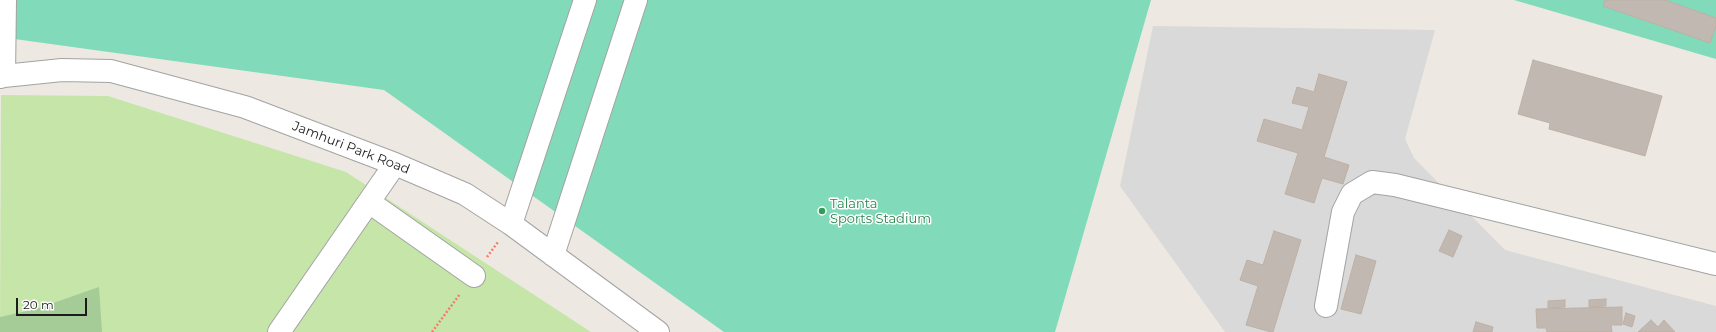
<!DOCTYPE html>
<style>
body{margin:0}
#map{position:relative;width:1716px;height:332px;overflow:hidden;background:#ede9e2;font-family:Montserrat,sans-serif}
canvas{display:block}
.scale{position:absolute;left:16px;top:298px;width:71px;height:18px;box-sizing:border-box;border:2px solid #1c1c1c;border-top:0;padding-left:5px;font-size:12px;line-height:14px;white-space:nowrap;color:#1c1c1c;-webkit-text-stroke:3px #fff;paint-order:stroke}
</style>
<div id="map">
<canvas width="1716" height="332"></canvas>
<div class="scale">20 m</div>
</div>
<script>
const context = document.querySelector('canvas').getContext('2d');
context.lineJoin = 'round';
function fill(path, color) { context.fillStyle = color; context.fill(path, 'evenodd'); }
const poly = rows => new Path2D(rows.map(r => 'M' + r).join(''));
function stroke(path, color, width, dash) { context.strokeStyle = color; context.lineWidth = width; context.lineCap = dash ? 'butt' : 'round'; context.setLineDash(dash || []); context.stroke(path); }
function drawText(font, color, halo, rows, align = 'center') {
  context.font = font + ' Montserrat,sans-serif'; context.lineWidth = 3; context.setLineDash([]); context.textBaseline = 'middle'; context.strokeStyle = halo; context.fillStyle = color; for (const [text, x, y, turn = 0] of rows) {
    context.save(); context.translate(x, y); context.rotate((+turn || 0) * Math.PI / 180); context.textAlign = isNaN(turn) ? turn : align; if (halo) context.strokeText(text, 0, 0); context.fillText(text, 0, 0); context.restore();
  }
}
const residential = poly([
 [1153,26,1435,30,1405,139,1414,158,1505,250,1716,306,1716,332,1225,332,1120,186]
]);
const grass = poly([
 [1,95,108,96,346,172,591,332,0,332]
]);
const forest = poly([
 [99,287,102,332,0,332,0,317,36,309]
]);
const pitch = poly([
 [0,0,1151,0,1055,332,724,332,384,90,0,37],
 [1514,0,1716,0,1716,59]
]);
const building = poly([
 [1605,0,1665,0,1716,18,1716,26,1710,43,1603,6,1605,0],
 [1533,60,1662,96,1645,156,1549,129,1550,123,1518,114,1533,60],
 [1319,74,1347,82,1324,157,1349,165,1343,184,1322,178,1314,203,1285,194,1298,153,1257,141,1264,119,1302,130,1309,107,1292,103,1297,87,1314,92,1319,74],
 [1449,230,1462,236,1453,257,1439,251,1449,230],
 [1274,231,1301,240,1273,332,1271,332,1246,325,1258,286,1240,280,1247,260,1263,265,1274,231],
 [1356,255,1376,261,1361,314,1341,309,1356,255],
 [1606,299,1606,306,1589,307,1589,300,1606,299],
 [1565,300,1565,307,1548,308,1548,301,1565,300],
 [1622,307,1622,325,1611,325,1612,332,1547,332,1546,328,1537,328,1536,309,1622,307],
 [1626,313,1635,316,1632,327,1623,324,1626,313],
 [1651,320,1658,327,1664,320,1675,332,1638,332,1651,320],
 [1476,322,1493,327,1492,332,1473,332,1476,322]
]);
const path = poly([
 [487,257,498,242],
 [432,332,460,294]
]);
const minor = poly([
 [4,76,62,70,111,71,245,107,395,164,465,194,511,224,658,332],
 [0,77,4,76,5,0],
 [369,202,474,276],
 [511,224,585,0],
 [553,255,636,0],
 [1326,306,1343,212,1352,194,1372,182,1395,185,1716,264],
 [279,332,395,164]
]);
const markers = [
 [822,211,4,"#2e9e5b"]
];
const streetNames = [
 ["Jamhuri Park Road",351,148,21]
];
const leisureNames = [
 ["Talanta",830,204],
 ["Sports Stadium",830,219]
];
fill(residential, '#dad9d9');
fill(grass, '#c5e6a8');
fill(forest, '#a5cb97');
fill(pitch, '#81daba');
fill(building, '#c1b9b1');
stroke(building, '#beb0a5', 1);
stroke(minor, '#a3a3a3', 24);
stroke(path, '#f47c6b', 2.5, [2, 2]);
stroke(minor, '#fff', 22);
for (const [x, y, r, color] of markers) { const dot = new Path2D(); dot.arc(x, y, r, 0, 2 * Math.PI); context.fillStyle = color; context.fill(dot); stroke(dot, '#fff', 1.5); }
drawText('13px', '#1c1c1c', '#fff', streetNames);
drawText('13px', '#27864d', '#fff', leisureNames, 'left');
</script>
